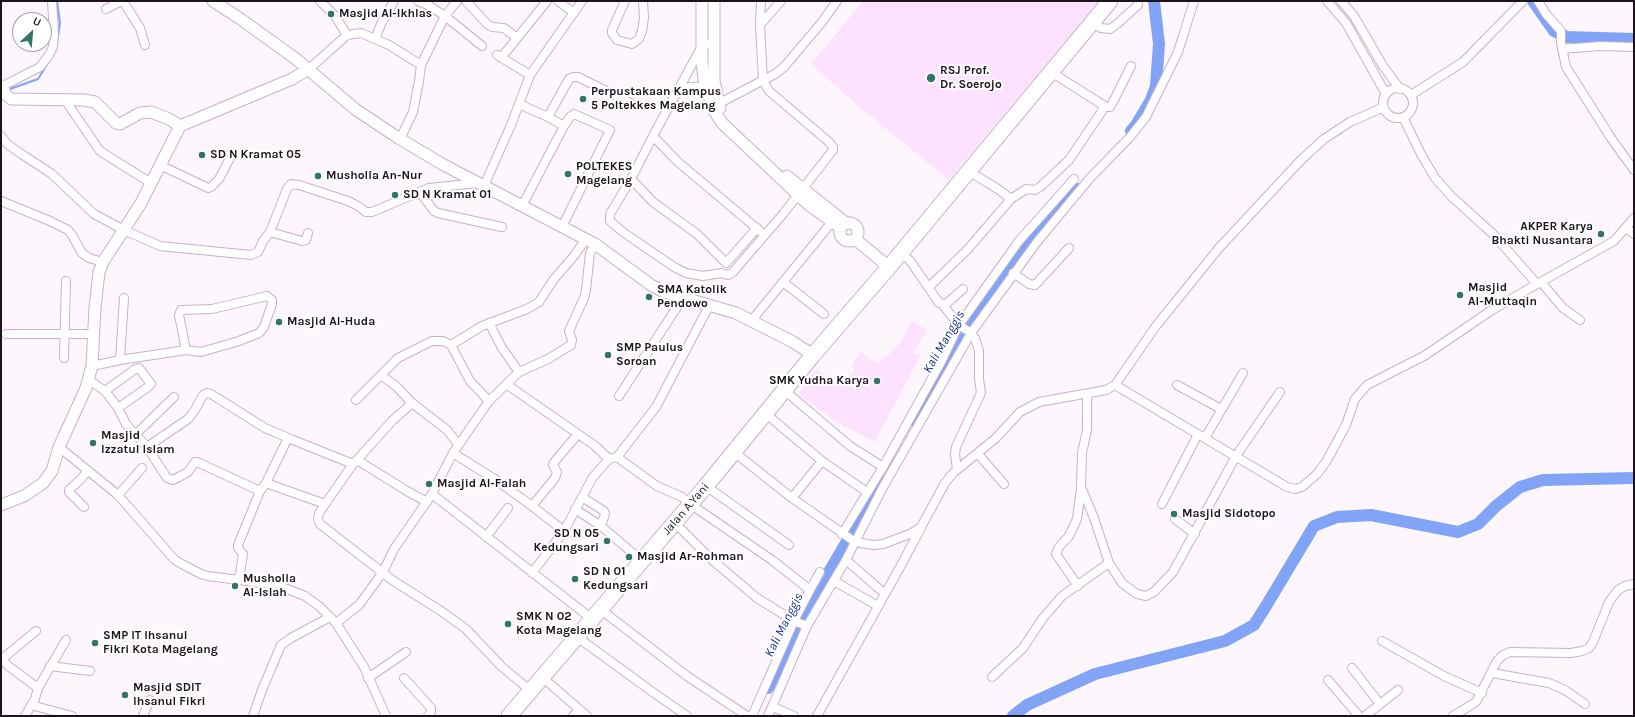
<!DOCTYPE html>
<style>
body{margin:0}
#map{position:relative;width:1635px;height:717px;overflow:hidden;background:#fdf7fd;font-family:Karla,sans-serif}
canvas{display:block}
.frame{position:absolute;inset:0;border:2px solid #1c131d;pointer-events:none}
.north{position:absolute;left:12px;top:12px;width:40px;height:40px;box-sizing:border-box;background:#fff;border:1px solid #a4a1a5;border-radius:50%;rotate:26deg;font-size:11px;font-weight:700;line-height:16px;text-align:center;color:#1c131d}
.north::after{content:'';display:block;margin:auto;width:14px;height:18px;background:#327568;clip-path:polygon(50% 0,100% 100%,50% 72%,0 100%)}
</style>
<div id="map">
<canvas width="1635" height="717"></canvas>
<div class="frame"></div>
<div class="north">U</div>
</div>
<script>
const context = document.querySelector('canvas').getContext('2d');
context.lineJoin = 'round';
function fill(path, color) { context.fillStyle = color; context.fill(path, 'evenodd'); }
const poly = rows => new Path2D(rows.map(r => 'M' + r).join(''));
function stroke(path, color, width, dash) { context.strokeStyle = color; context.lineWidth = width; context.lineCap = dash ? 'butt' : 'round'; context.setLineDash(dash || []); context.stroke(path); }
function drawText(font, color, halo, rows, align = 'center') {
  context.font = font + ' Karla,sans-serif'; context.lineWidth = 4; context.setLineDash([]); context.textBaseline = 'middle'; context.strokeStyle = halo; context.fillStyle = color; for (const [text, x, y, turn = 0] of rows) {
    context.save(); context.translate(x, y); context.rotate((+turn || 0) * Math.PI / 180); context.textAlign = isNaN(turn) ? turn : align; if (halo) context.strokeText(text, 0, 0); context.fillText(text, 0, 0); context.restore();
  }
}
const built = poly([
 [863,1,1099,1,949,180,857,105,811,64],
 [912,321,927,330,913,353,920,356,875,442,838,423,798,394,816,369,843,386,855,370,851,367,860,352,879,364,882,358,889,354,899,344]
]);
const stream = poly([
 [7,90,38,79,56,50,60,23,57,1]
]);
const river = poly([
 [1533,1,1554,31,1567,37,1634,39],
 [1131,131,1136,125,1151,100,1156,86,1159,44,1154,1],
 [916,422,974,318,1031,238,1077,189],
 [768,688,803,616,882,482],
 [1013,716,1027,705,1095,674,1225,641,1254,625,1266,606,1314,526,1337,517,1371,515,1458,532,1478,524,1496,506,1520,487,1543,480,1634,478]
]);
const street = poly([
 [123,1,140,28,145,45],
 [320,1,335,16,347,35,361,33,389,45,421,65],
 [418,1,428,5,445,16,482,46],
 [466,1,487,24,492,27,504,28,517,38],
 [558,1,574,13],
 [625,1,612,30,612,33,617,40,632,44,639,39,642,31,644,18,643,1],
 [1327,1,1346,23,1386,94],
 [1341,1,1354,16,1383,66,1400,89],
 [1538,1,1546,14,1561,31,1561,43,1566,67,1611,138,1634,170],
 [106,9,121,1],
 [1092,23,1101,28,1110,29,1117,24,1138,5],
 [760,25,781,1],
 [375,39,382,22,394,1],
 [714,42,702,46,653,136,631,179,610,214,610,221,623,232,674,267,686,273,703,276,721,273,728,275,733,272,783,214,833,150,833,147,829,142,769,91,766,86,763,80,760,25,761,1],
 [1562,49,1600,46,1634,47],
 [497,55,530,75],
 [501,58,547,1],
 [309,69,347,35],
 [1,87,40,67,49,55,53,47,54,35,52,1],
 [678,88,705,86],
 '1383 103a15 15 0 1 1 30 0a15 15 0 1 1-30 0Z',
 [1411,95,1463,62,1523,1],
 [65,100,100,151,151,183],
 [519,104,548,117,564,126,522,206],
 [718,104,775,74,784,67,822,22,837,1],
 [1103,107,1110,107,1113,102,1131,66],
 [548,117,569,79,573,77,578,77,631,103],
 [1,136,7,144,23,155,52,174,94,214,124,230,160,246,251,255,258,252,263,241,270,232,287,189,291,184,299,185,348,201,358,206,366,212,372,212,429,188,478,183],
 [653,136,678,162,760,231],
 [400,139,413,112,419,81,421,65,445,16,457,1],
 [160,165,208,188,211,187,219,179,229,160],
 [968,171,998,189,1011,199,1026,189,1035,190,1040,187,1069,160,1102,111,1103,105,1051,72],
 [631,179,653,202,697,234,726,263,757,228],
 [484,186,511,125,530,75,582,1],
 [420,192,434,211,438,213,502,227],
 [1,201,50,221,68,230,72,235,82,253,89,258,103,262],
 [562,227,610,130,574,114,570,117,564,126],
 [1626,228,1634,234],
 [270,232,302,241,306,240,308,233],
 [901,252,911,262,939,303,946,304,963,289],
 [1013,273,1029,284,1035,285,1069,248],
 [783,282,824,314],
 [1541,282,1563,308,1580,320],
 [1537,284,1614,241,1634,218],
 [929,287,968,249,1011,199],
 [942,304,959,325,971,333,975,338,979,351,979,379,981,393,956,447,955,454,957,469],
 [752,320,832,222],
 [489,323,502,348,519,372],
 [6,334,94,334],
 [451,345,470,381,489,401],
 [64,358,66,281],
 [120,360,124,298],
 [92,366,120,360,186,350,201,352,239,341,259,333,264,327,272,304,272,300,267,296,212,309,181,310,179,315,186,350],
 [381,375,397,387,412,403,447,430,458,444],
 [89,380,105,391,134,370,139,368,151,384,148,387,118,408],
 [506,384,594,445,609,459],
 [1115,385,1287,487,1295,489,1302,487,1317,474,1326,462,1346,425,1355,399,1367,385,1424,356,1492,310,1537,284,1493,234,1452,197,1435,178,1421,154,1403,117],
 [1177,385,1221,409],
 [784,390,850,446,883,467],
 [105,391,118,408,126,424,147,447,167,478,173,480,188,472,195,462,197,462,260,491],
 [1087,394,1087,430,1082,453,1081,487,1094,518,1109,563,1122,583,1137,594,1146,596,1154,592,1173,572,1236,456,1280,392],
 [619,396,683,298],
 [356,400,398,358,432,341,443,341,451,345,482,326,527,309,539,302,554,279,574,256,585,240],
 [765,413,822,461,867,492],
 [135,435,174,397],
 [1205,438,1243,373],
 [59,447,118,495,174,559,178,562,201,574,208,576,277,585,305,596,319,606,336,623,364,667,386,716],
 [147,447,188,419,195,410,203,395,207,393,211,394,265,428,293,440,353,464,357,460,407,491,427,502],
 [734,452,792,498,855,542,874,545,883,544,910,534,921,527,945,483,953,473,996,438,1020,412,1039,402,1106,390,1115,385,1156,326,1219,248,1301,160,1324,139,1350,122,1384,107],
 [453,453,496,480,532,506,564,531,532,573],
 [978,454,1004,484],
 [617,457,656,407,710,304],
 [357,460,392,421,412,403],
 [353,464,319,513,318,519,320,524,392,580,441,611,466,629,502,667,531,691],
 [266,483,288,438],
 [706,486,789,545],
 [432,494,592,619],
 [118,495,142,468],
 [582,497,604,511,605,514,601,526],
 [792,498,822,461],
 [1162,504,1198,434],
 [532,506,555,478,557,472,553,465,555,461,578,434],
 [84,507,69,492,69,490,81,479,88,470],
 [575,509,601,526,642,561],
 [1175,519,1195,534],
 [674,522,711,559,757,598,794,621,807,626],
 [564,531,593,477,609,459,617,457,657,486,682,497,690,504,772,560,810,590,794,621,752,716],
 [842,534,883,467,941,362,959,325,1019,241,1074,179],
 [486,537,508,508],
 [846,560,885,594],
 [239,580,243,554,238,548,238,545,260,491,266,483,325,504],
 [834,581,878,606],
 [1078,586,1056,554,1059,547,1069,536,1077,519,1081,488],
 [810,590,820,572],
 [600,609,687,676,747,716],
 [336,623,359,605,383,572,394,549,432,494,453,453,489,401,519,372,548,359,571,345,572,340,569,331,584,298,586,290,590,253,595,244],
 [577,637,654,693,687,716],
 [1382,641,1444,676,1482,693],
 [1,658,7,665,38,688],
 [2,659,36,631],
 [50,666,90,671],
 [1352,668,1380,704],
 [1492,673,1549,683,1565,690,1585,704],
 [542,677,587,716],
 [992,677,1023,648,1043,618,1062,596,1109,563],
 [368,678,406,652],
 [404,678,431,708,431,712,428,716],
 [1328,680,1359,716],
 [31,705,72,716],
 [773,707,794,716],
 [25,716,35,699,38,688,66,640],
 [143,716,150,700],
 [253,716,262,690,281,645,291,638,330,617],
 [573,716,579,709],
 [768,716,807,626,846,560,882,489,971,333,1037,242,1090,178,1130,137,1146,117,1178,52,1194,1],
 [817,716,899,569,921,528],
 [1365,716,1398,690],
 [1453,716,1476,702,1497,661,1503,655,1510,652,1571,653,1582,651,1589,648,1593,642,1609,602,1618,590,1625,586,1634,584]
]);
const secondary = poly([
 [213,1,242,20,296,59,355,109,400,139,442,164,595,244,651,285,664,292,736,313,793,342,813,355],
 [702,1,702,62,705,86,715,112,722,123,809,205,841,228],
 [714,1,714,81,720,108],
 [2,86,6,95,11,99,84,100,95,102,116,123,120,124,140,113,151,112,169,119,180,126],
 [787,176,846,223],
 '840 232a9 9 0 1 1 18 0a9 9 0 1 1-18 0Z',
 [855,239,889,267],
 [1,505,24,496,43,483,52,471,59,447,86,388,92,366,95,308,99,272,103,262,141,203,180,126,292,79,309,69]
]);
const highway = poly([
 [509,716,706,486,813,355,889,267,1110,1]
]);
const markers = [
 [331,14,4,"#327568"],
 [931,78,5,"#327568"],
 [583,99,4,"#327568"],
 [202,155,4,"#327568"],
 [568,174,4,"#327568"],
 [318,176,4,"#327568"],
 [395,195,4,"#327568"],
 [1601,234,4,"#327568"],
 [1460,295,4,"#327568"],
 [649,297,4,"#327568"],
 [279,322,4,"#327568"],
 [608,355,4,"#327568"],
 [877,381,4,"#327568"],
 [93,443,4,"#327568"],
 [429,484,4,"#327568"],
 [1174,514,4,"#327568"],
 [607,541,4,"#327568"],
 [629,557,4,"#327568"],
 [575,579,4,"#327568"],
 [235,586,4,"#327568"],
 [508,624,4,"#327568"],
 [95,643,4,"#327568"],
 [125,695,4,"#327568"]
];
const poiNames = [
 ["Masjid Al-Ikhlas",339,14],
 ["RSJ Prof.",940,71],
 ["Dr. Soerojo",940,85],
 ["Perpustakaan Kampus",591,92],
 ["5 Poltekkes Magelang",591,106],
 ["SD N Kramat 05",210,155],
 ["POLTEKES",576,167],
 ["Magelang",576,181],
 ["Musholla An-Nur",326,176],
 ["SD N Kramat 01",403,195],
 ["AKPER Karya",1593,227,"right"],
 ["Bhakti Nusantara",1593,241,"right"],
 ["Masjid",1468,288],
 ["Al-Muttaqin",1468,302],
 ["SMA Katolik",657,290],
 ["Pendowo",657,304],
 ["Masjid Al-Huda",287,322],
 ["SMP Paulus",616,348],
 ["Soroan",616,362],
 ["SMK Yudha Karya",869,381,"right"],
 ["Masjid",101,436],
 ["Izzatul Islam",101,450],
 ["Masjid Al-Falah",437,484],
 ["Masjid Sidotopo",1182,514],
 ["SD N 05",599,534,"right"],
 ["Kedungsari",599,548,"right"],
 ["Masjid Ar-Rohman",637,557],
 ["SD N 01",583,572],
 ["Kedungsari",583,586],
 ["Musholla",243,579],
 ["Al-Islah",243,593],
 ["SMK N 02",516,617],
 ["Kota Magelang",516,631],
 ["SMP IT Ihsanul",103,636],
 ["Fikri Kota Magelang",103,650],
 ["Masjid SDIT",133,688],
 ["Ihsanul Fikri",133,702]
];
const streetNames = [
 ["Jalan A.Yani",686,509,-49]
];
const waterNames = [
 ["Kali Manggis",944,342,-60],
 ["Kali Manggis",784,625,-63]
];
fill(built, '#fde2ff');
stroke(stream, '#81a4f6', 2);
stroke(river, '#81a4f6', 12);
stroke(street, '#c9afcb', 10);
stroke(secondary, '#c9afcb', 13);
stroke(highway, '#c9afcb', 17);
stroke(street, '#fff', 8);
stroke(secondary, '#fff', 11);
stroke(highway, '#fff', 15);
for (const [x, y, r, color] of markers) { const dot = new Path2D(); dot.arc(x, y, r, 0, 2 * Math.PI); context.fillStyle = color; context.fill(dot); stroke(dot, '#fff', 1.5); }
drawText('bold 12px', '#1c131d', '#fff', poiNames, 'left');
drawText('12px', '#1c131d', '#fff', streetNames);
drawText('italic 13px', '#16338f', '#fff', waterNames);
</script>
